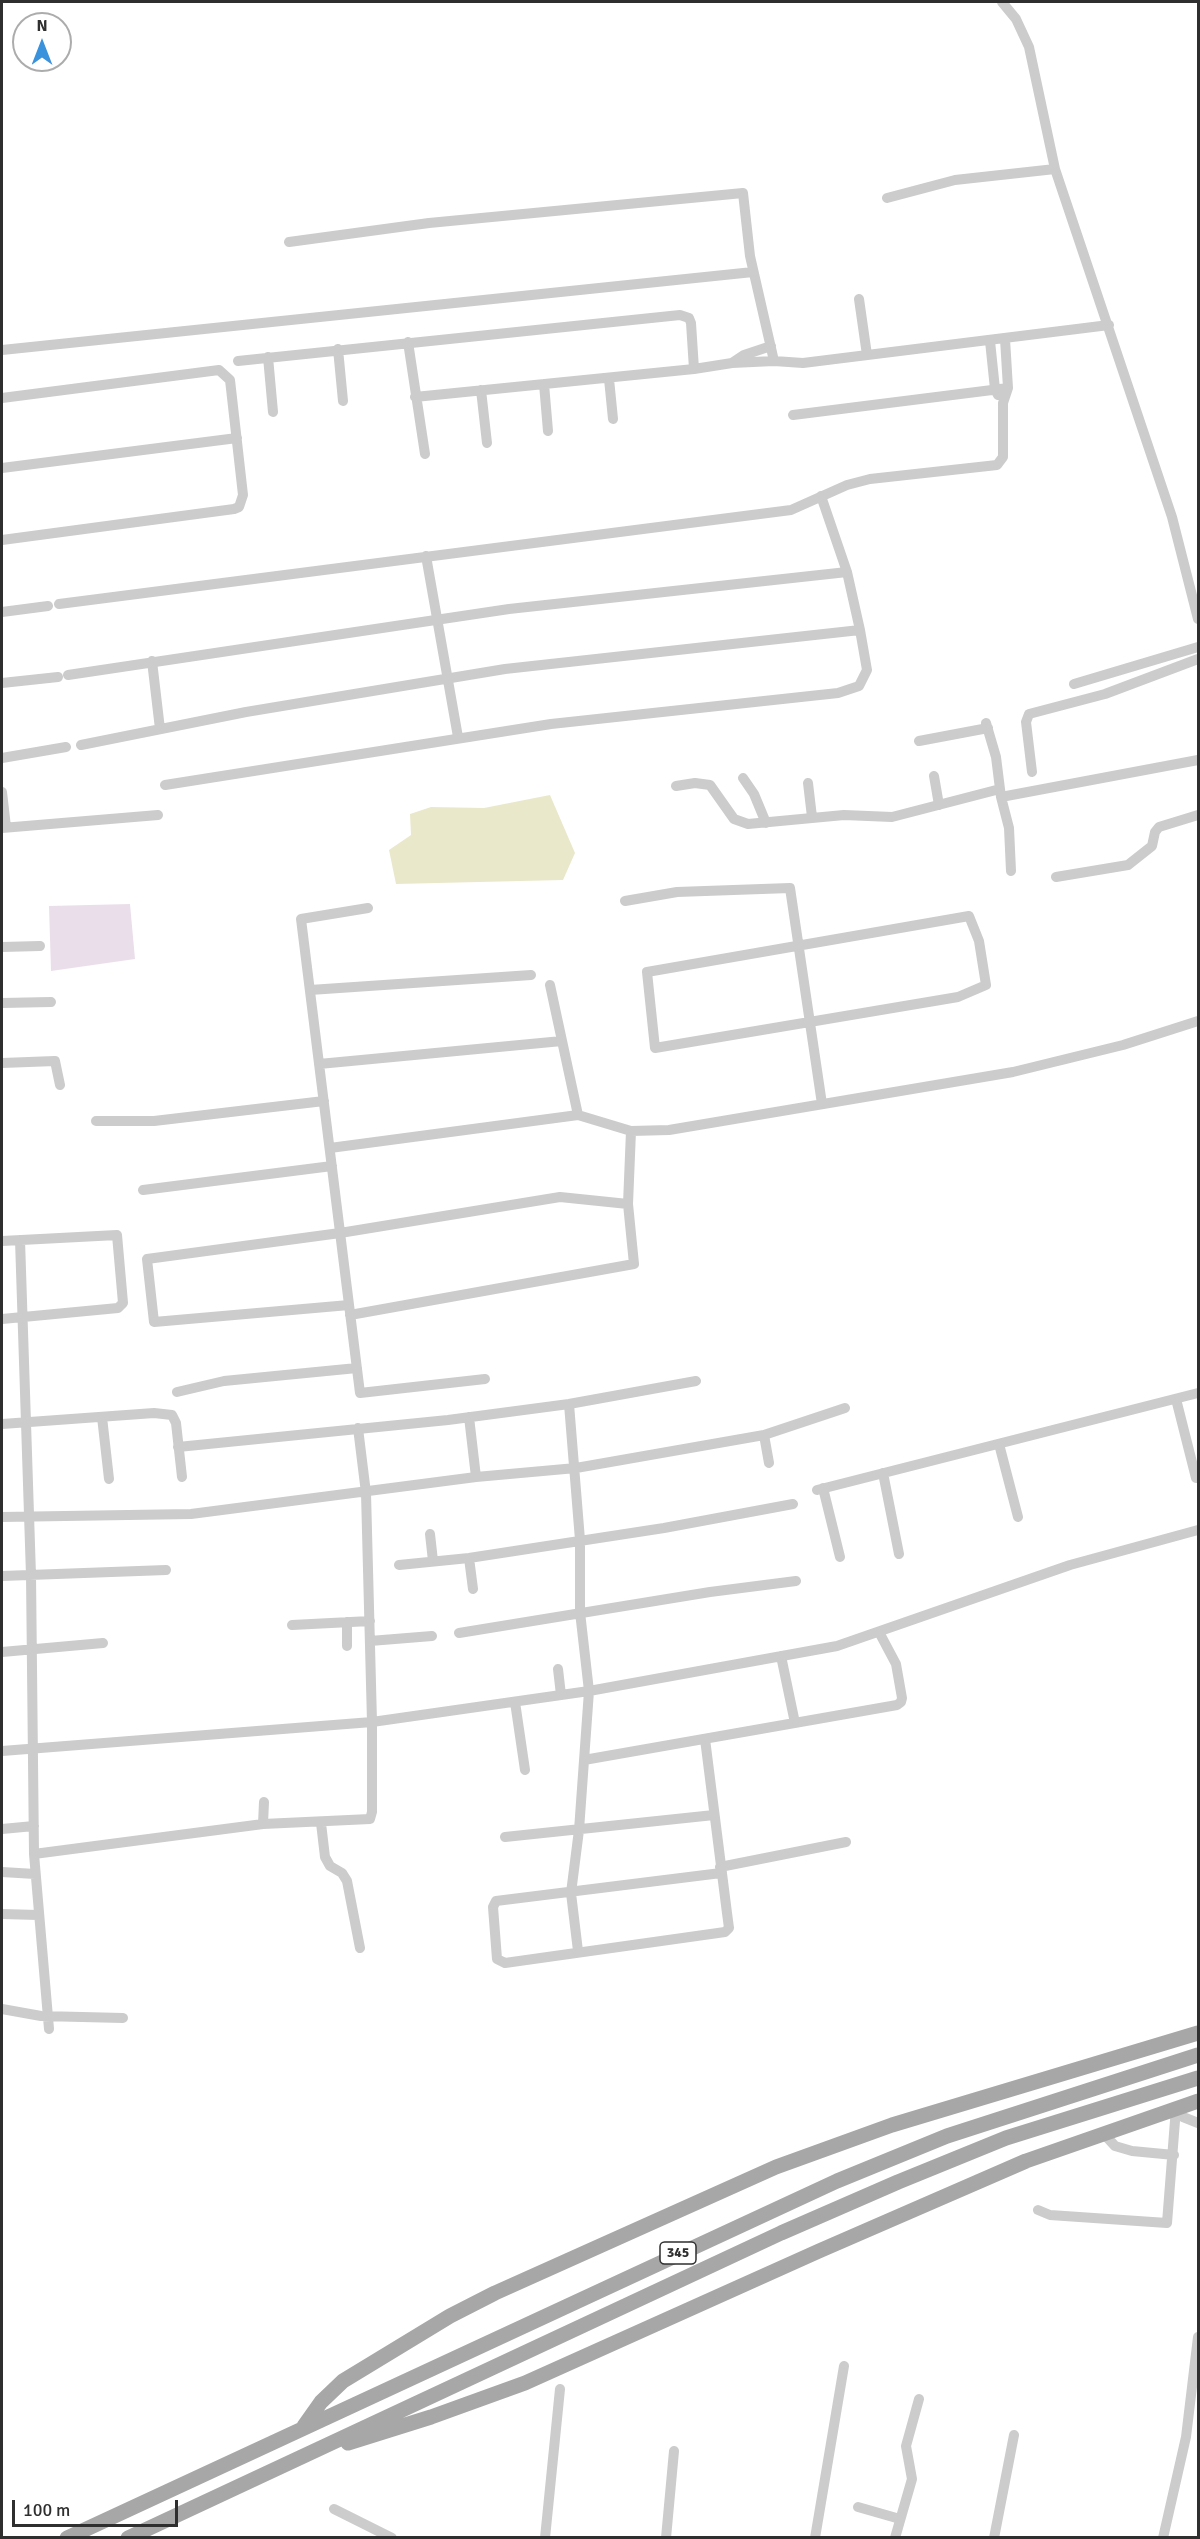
<!DOCTYPE html>
<style>
body{margin:0}
#map{position:relative;width:1200px;height:2539px;overflow:hidden;background:#fff;font-family:Signika,sans-serif}
canvas{display:block}
.frame{position:absolute;inset:0;border:3px solid #2f2f2f;pointer-events:none}
.north{position:absolute;left:12px;top:12px;width:60px;height:60px;box-sizing:border-box;background:#fff;border:2px solid #acacac;border-radius:50%;rotate:0deg;font-size:16px;font-weight:700;line-height:24px;text-align:center;color:#2f2f2f}
.north::after{content:'';display:block;margin:auto;width:21px;height:27px;background:#3b92dc;clip-path:polygon(50% 0,100% 100%,50% 72%,0 100%)}
.scale{position:absolute;left:12px;top:2500px;width:166px;height:27px;box-sizing:border-box;border:3px solid #2f2f2f;border-top:0;padding-left:8px;font-size:18px;line-height:21px;white-space:nowrap;color:#2f2f2f;-webkit-text-stroke:4px #fff;paint-order:stroke}
</style>
<div id="map">
<canvas width="1200" height="2539"></canvas>
<div class="frame"></div>
<div class="north">N</div>
<div class="scale">100 m</div>
</div>
<script>
const context = document.querySelector('canvas').getContext('2d');
context.lineJoin = 'round';
function fill(path, color) { context.fillStyle = color; context.fill(path, 'evenodd'); }
const poly = rows => new Path2D(rows.map(r => 'M' + r).join(''));
function stroke(path, color, width, dash) { context.strokeStyle = color; context.lineWidth = width; context.lineCap = dash ? 'butt' : 'round'; context.setLineDash(dash || []); context.stroke(path); }
function drawText(font, color, halo, rows, align = 'center') {
  context.font = font + ' Signika,sans-serif'; context.lineWidth = 6; context.setLineDash([]); context.textBaseline = 'middle'; context.strokeStyle = halo; context.fillStyle = color; for (const [text, x, y, turn = 0] of rows) {
    context.save(); context.translate(x, y); context.rotate((+turn || 0) * Math.PI / 180); context.textAlign = isNaN(turn) ? turn : align; if (halo) context.strokeText(text, 0, 0); context.fillText(text, 0, 0); context.restore();
  }
}
const green = poly([
 [130,904,135,959,51,971,49,906]
]);
const water = poly([
 [550,795,575,853,563,880,396,884,389,850,411,835,410,814,431,807,484,808]
]);
const street = poly([
 [1002,2,1016,19,1029,47,1055,169,1172,517,1198,619],
 [887,198,955,180,1055,169],
 [289,242,429,223,743,193,750,256,774,361],
 [859,299,867,355],
 [990,341,995,389,998,395],
 [408,342,425,454],
 [338,349,343,401],
 [2,350,753,272],
 [268,357,273,412],
 [238,361,680,315,689,318,691,323,694,369,732,363,774,361,803,363,1109,325],
 [732,363,744,355,771,346],
 [609,379,613,419],
 [544,384,548,431],
 [481,390,487,443],
 [415,397,694,369],
 [2,398,219,370,230,380,243,495,239,507,234,509,2,540],
 [793,415,1008,388],
 [2,468,237,438],
 [426,556,458,737],
 [59,604,791,510,847,485,870,479,997,465,1003,457,1003,403,1008,388,1005,339],
 [2,612,48,606],
 [152,661,160,729],
 [68,675,509,609,847,572],
 [2,683,58,677],
 [1074,684,1198,647],
 [986,723,996,757,1001,797,1009,828,1011,871],
 [919,741,988,728],
 [81,745,246,712,505,669,860,630],
 [2,758,66,747],
 [1032,772,1026,722,1029,714,1105,694,1198,659],
 [934,776,939,805],
 [743,778,754,794,766,823],
 [808,783,812,817],
 [165,785,551,724,838,693,859,686,867,670,860,630,847,572,821,496],
 [676,786,695,783,710,785,734,819,748,824,844,815,892,817,1000,789],
 [2,792,6,827],
 [1001,797,1198,760],
 [2,828,158,815],
 [1056,877,1128,865,1152,846,1155,832,1159,827,1198,815],
 [625,901,677,892,790,888,822,1104],
 [368,908,301,919,360,1393,485,1379],
 [969,916,979,941,986,985,958,997,655,1048,647,972,969,916],
 [2,947,40,946],
 [550,985,578,1115],
 [310,990,531,975],
 [2,1003,51,1002],
 [2,1063,55,1061,60,1085],
 [319,1064,562,1041],
 [96,1121,154,1121,324,1101],
 [330,1148,578,1115,631,1131,669,1130,1013,1072,1123,1045,1198,1021],
 [143,1190,332,1166],
 [20,1240,31,1575,34,1854,49,2029],
 [2,1241,117,1235,123,1303,118,1308,2,1319],
 [349,1305,154,1322,147,1259,340,1233,560,1197,628,1204],
 [350,1315,634,1264,628,1204,631,1131],
 [177,1392,224,1381,357,1368],
 [1176,1399,1196,1478],
 [569,1404,580,1540,580,1612,589,1691,579,1830,571,1893,578,1951],
 [102,1417,109,1479],
 [469,1417,476,1477],
 [2,1424,154,1413,172,1415,176,1423,182,1477],
 [764,1435,769,1463],
 [999,1444,1018,1517],
 [178,1447,448,1420,569,1404,696,1381],
 [883,1473,899,1554],
 [823,1488,840,1557],
 [817,1490,1198,1393],
 [2,1517,191,1514,476,1477,576,1468,764,1435,845,1408],
 [430,1534,433,1561],
 [469,1558,473,1589],
 [399,1565,469,1558,664,1528,793,1504],
 [2,1576,166,1570],
 [347,1622,347,1646],
 [292,1625,370,1621],
 [459,1633,710,1592,796,1581],
 [370,1641,432,1636],
 [2,1652,103,1643],
 [781,1656,795,1723],
 [558,1669,561,1695],
 [515,1702,525,1770],
 [705,1739,727,1913,729,1928,725,1932,505,1963,497,1959,493,1907,496,1901,721,1873],
 [2,1751,372,1722,589,1691,837,1646,1070,1565,1198,1530],
 [584,1760,897,1705,901,1702,902,1698,896,1664,879,1632],
 [321,1823,325,1857,330,1866,342,1873,347,1881,360,1948],
 [263,1824,264,1802],
 [2,1829,34,1826],
 [505,1837,714,1815],
 [34,1854,263,1824,370,1819,372,1812,372,1722,366,1493,358,1428],
 [720,1867,846,1842],
 [2,1872,35,1874],
 [2,1914,38,1915],
 [2,2009,41,2016,123,2018],
 [1176,2108,1183,2117,1198,2123],
 [1104,2134,1115,2146,1132,2151,1174,2155],
 [1038,2210,1050,2215,1167,2223,1176,2108],
 [858,2507,900,2519],
 [334,2509,392,2538],
 [545,2538,560,2389],
 [666,2538,674,2451],
 [815,2538,844,2366],
 [895,2538,912,2479,906,2446,919,2399],
 [994,2538,1014,2435],
 [1163,2538,1186,2437,1198,2337]
]);
const primary = poly([
 [304,2426,321,2402,343,2381,450,2316,495,2293,776,2167,892,2125,1198,2033],
 [348,2443,431,2417,525,2383,819,2251,1026,2161,1198,2101],
 [67,2538,837,2181,947,2136,1198,2055],
 [128,2538,781,2233,898,2182,1006,2138,1198,2078]
]);
const shields = [
 [678,2253,36]
];
const shieldNames = [
 ["345",678,2253]
];
fill(green, '#ebdeeb');
fill(water, '#eae8cb');
stroke(street, '#ccc', 10);
stroke(primary, '#a7a7a7', 15);
for (const [x, y, w] of shields) { const box = new Path2D(); box.roundRect(x - w / 2, y - 11, w, 22, 4.5); context.fillStyle = '#fff'; context.fill(box); stroke(box, '#2f2f2f', 1.5); }
drawText('bold 14px', '#2f2f2f', null, shieldNames);
</script>
